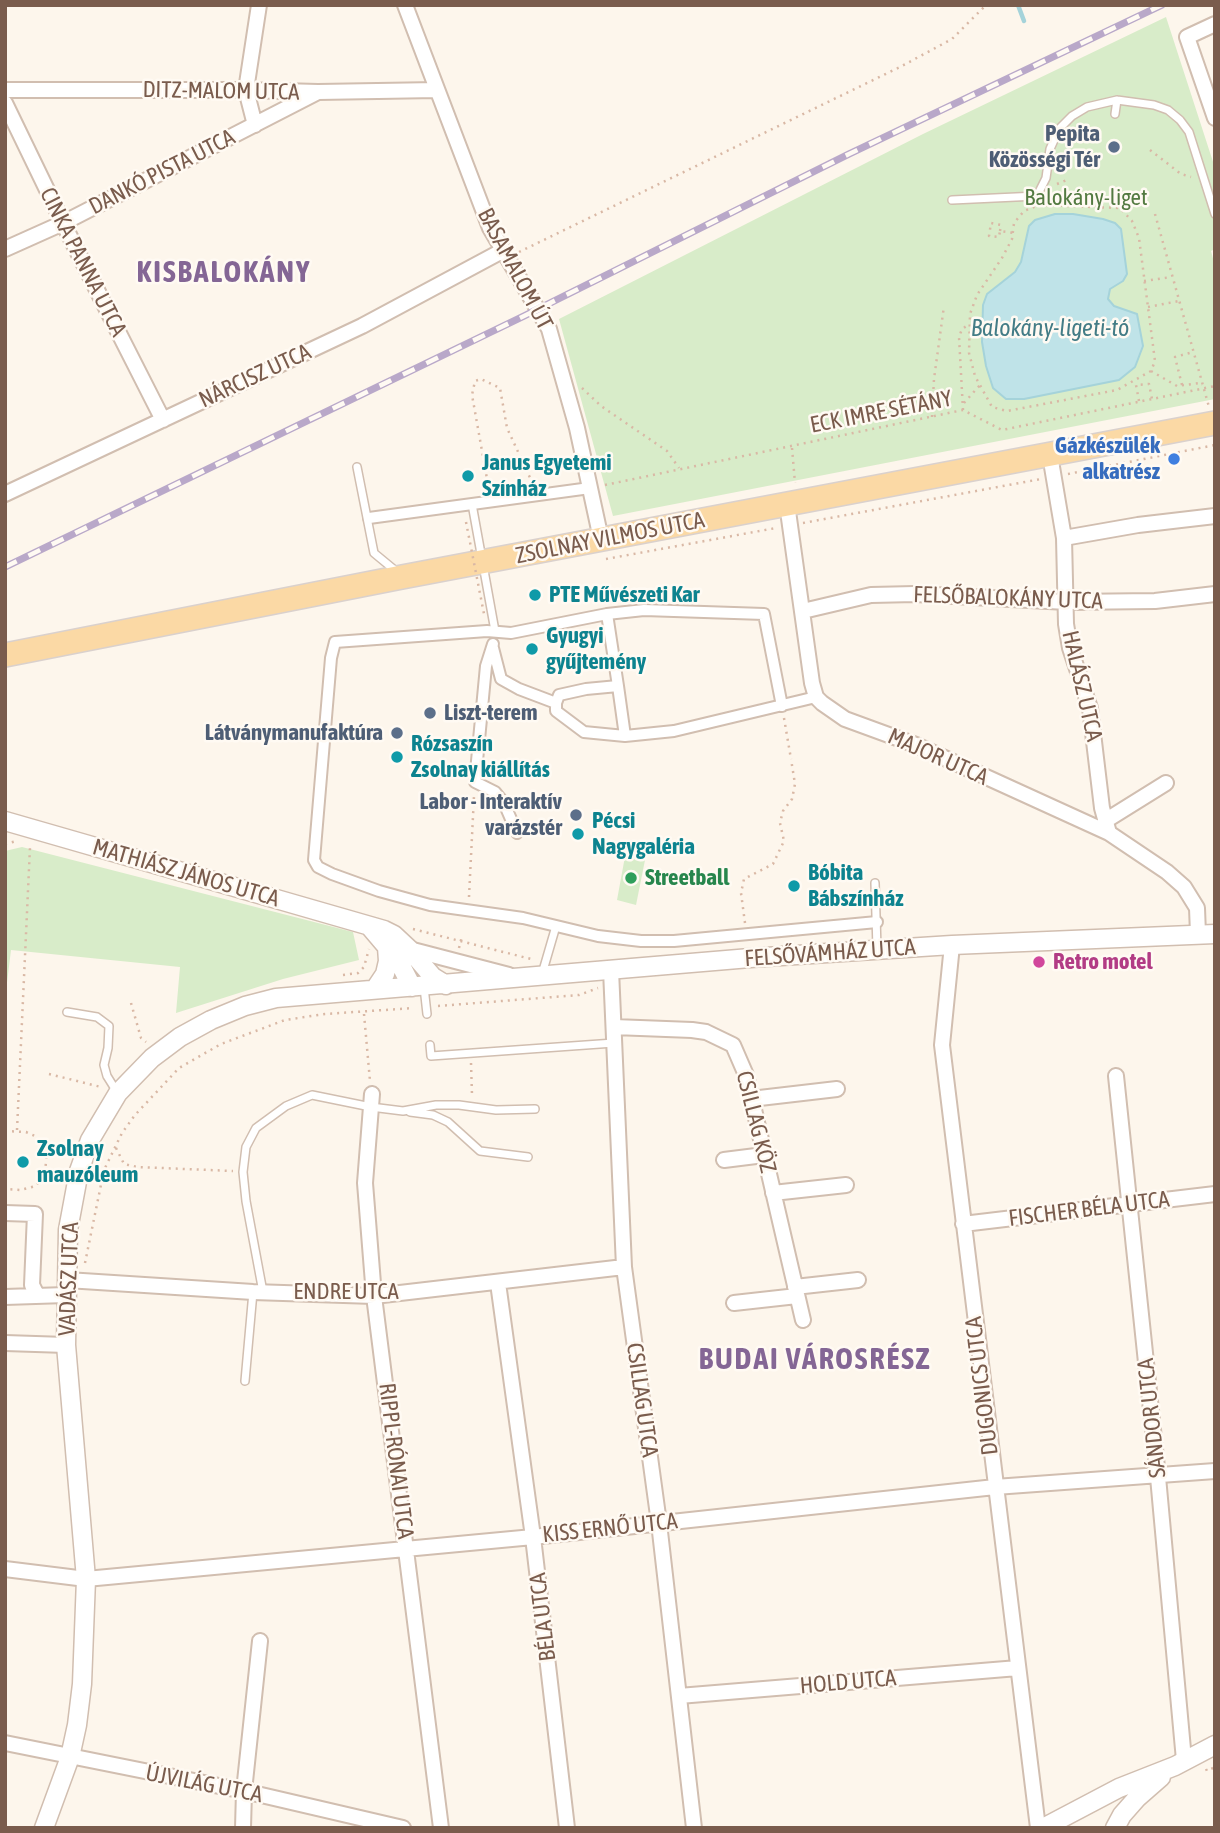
<!DOCTYPE html>
<meta charset="utf-8">
<style>
body{margin:0}
#map{position:relative;width:1220px;height:1833px;overflow:hidden;background:#fdf6ec;font-family:"Asap Condensed",sans-serif}
canvas{display:block}
.frame{position:absolute;inset:0;border:7px solid #7a5c4d;pointer-events:none}
</style>
<div id="map">
<canvas width="1220" height="1833"></canvas>
<div class="frame"></div>
</div>
<script>
const context = document.querySelector('canvas').getContext('2d');
context.lineJoin = 'round';
function fill(path, color) { context.fillStyle = color; context.fill(path, 'evenodd'); }
const poly = rows => new Path2D(rows.map(r => 'M' + r).join(''));
function stroke(path, color, width, dash) { context.strokeStyle = color; context.lineWidth = width; context.lineCap = dash ? 'butt' : 'round'; context.setLineDash(dash || []); context.stroke(path); }
function drawText(font, color, halo, rows, align = 'center') {
  context.font = font + ' "Asap Condensed",sans-serif'; context.lineWidth = 5; context.setLineDash([]); context.textBaseline = 'middle'; context.strokeStyle = halo; context.fillStyle = color; for (const [text, x, y, turn = 0] of rows) {
    context.save(); context.translate(x, y); context.rotate((+turn || 0) * Math.PI / 180); context.textAlign = isNaN(turn) ? turn : align; if (halo) context.strokeText(text, 0, 0); context.fillText(text, 0, 0); context.restore();
  }
}
const green = poly([
 [1166,17,1215,168,1215,249,1211,251,1215,266,1215,399,613,516,559,319,923,134],
 [22,847,353,932,359,960,283,979,176,1013,180,967,11,950,5,999,5,851],
 [626,851,646,855,636,905,617,900]
]);
const water = poly([
 [1055,214,1073,214,1103,219,1115,223,1121,229,1127,274,1123,281,1110,289,1108,299,1114,306,1137,314,1143,346,1135,367,1119,380,1024,399,1006,399,993,388,986,366,982,342,983,305,987,294,1015,272,1021,262,1029,226,1035,220,1055,214]
]);
const stream = poly([
 [1018,5,1024,21]
]);
const path = poly([
 [1150,150,1181,174,1191,177],
 [1057,184,1069,179],
 [1039,205,1120,208,1132,221,1139,238,1155,361,1151,371,1117,390,1007,411,992,407,975,376,969,353,970,314,977,295,1002,258,1012,239,1014,223,1024,211,1039,205],
 [1155,214,1209,407],
 [1000,231,1001,225,991,223,989,236,999,237,1000,231,1014,233],
 [519,252,900,67,952,39,986,5],
 [1144,281,1171,277],
 [1148,307,1179,301],
 [1151,371,1177,386,1200,383,1202,385],
 [1182,385,1175,357,1193,352],
 [582,388,601,406,667,451,679,468],
 [1139,401,1136,385,1149,384,1152,399],
 [964,403,980,385],
 [963,410,959,337,962,329,968,325],
 [932,417,934,379,944,306],
 [792,448,795,483],
 [1068,474,1215,445],
 [605,485,963,410,1002,430,1215,386],
 [489,490,472,395,475,381,481,379,500,388,507,428,532,482],
 [803,523,1041,479],
 [606,559,776,528],
 [784,718,791,759],
 [5,844,17,841],
 [469,897,474,796],
 [745,923,741,893,744,879,773,864,784,841,780,823,783,811,792,799,795,784,791,759],
 [413,929,531,959],
 [459,948,462,936],
 [343,975,358,973,364,967,369,949],
 [131,1003,141,1038,146,1042],
 [438,1006,579,995,598,988],
 [364,1014,370,1081],
 [471,1063,472,1095],
 [49,1074,101,1087],
 [17,1130,30,847],
 [5,1131,26,1132,37,1137,47,1152,45,1172,36,1186,20,1190,5,1189],
 [116,1148,124,1164,137,1167,233,1171],
 [85,1263,104,1170,122,1133,135,1115,179,1068,221,1044,285,1020,325,1014,414,1008],
 [1206,1769,1207,1771,1215,1767]
]);
const service = poly([
 [1115,114,1117,100],
 [952,200,1037,196,1046,178,1050,149,1059,129,1072,116,1087,107,1117,100,1154,105,1168,110,1180,120,1189,132,1215,214],
 [357,467,374,553,397,572],
 [472,504,495,631],
 [875,883,877,949],
 [542,974,556,926],
 [424,987,427,1014],
 [67,1012,97,1017,109,1026,108,1048,104,1065,107,1076,117,1092],
 [430,1045,431,1056,614,1043],
 [410,1112,433,1115,448,1122,480,1151,528,1157],
 [263,1292,246,1201,243,1172,246,1147,256,1128,286,1106,312,1095,371,1107,403,1111,436,1105,459,1105,496,1110,535,1109],
 [245,1381,253,1292]
]);
const pedestrian = poly([
 [369,518,590,488],
 [607,614,618,686],
 [493,644,486,666,475,782,495,792,504,803,517,833],
 [493,648,501,679,519,689,556,703],
 [782,706,764,614,644,610,607,614,511,633,487,631,335,642,331,658,314,860,318,867,332,874,379,891,430,905,523,918,598,936,641,941,674,941,877,922],
 [625,736,618,686,586,689,559,695,556,703,556,711,584,732,625,736,674,731,816,697]
]);
const minor = poly([
 [405,5,490,228,549,329,577,428,601,539],
 [1215,24,1187,37,1215,118],
 [5,90,246,90,318,92,437,90],
 [5,103,63,223,163,420],
 [255,125,246,90,259,5],
 [5,249,63,223,316,93],
 [1050,455,1064,538,1066,624,1070,648,1090,708,1102,808,1109,833],
 [5,494,362,326,502,251],
 [787,504,812,683,816,697,822,703,845,719,916,745,1109,833,1167,872,1184,887,1197,908,1198,934],
 [1064,538,1138,525,1215,516],
 [803,611,871,595,915,594,1067,602,1155,601,1215,594],
 [1105,821,1166,783],
 [952,945,942,1045,1038,1828],
 [409,949,509,975],
 [611,970,624,1267,659,1523,694,1828],
 [614,1027,692,1030,706,1032,733,1045,746,1075,803,1320],
 [1116,1076,1158,1477,1184,1760],
 [372,1094,365,1183,374,1296,441,1828],
 [751,1099,837,1089],
 [724,1160,764,1155],
 [773,1193,846,1185],
 [5,1213,35,1214,32,1285,37,1295],
 [963,1224,1215,1194],
 [67,1280,253,1292,374,1296,624,1267],
 [498,1283,533,1537,567,1828],
 [795,1287,858,1280],
 [5,1297,66,1295],
 [734,1303,797,1296],
 [5,1343,66,1345],
 [5,1569,86,1579,533,1537,995,1487,1215,1471],
 [679,1696,1018,1668],
 [5,1743,244,1791,403,1828],
 [243,1828,244,1791,260,1641]
]);
const tertiary = poly([
 [5,821,384,930,394,935,409,949,433,977,446,985],
 [370,927,398,960,412,987],
 [375,989,385,974,388,961,387,947],
 [44,1828,70,1757,77,1725,82,1684,86,1579,66,1345,68,1230,79,1171,90,1140,118,1093,152,1058,180,1037,211,1020,245,1006,276,998,750,958,952,945,1215,934],
 [1043,1828,1119,1788,1175,1766,1215,1745],
 [1115,1828,1122,1815,1137,1798,1161,1777]
]);
const primary = poly([
 [5,655,402,577,1215,423]
]);
const rail = poly([
 [5,567,524,316,849,154,1162,5]
]);
const pathBridge = poly([
 [466,522,484,614]
]);
const markers = [
 [1114,147,7,"#5c6f8a"],
 [1174,459,7,"#3f7fe0"],
 [468,476,7,"#0f9aa8"],
 [535,595,7,"#0f9aa8"],
 [532,649,7,"#0f9aa8"],
 [430,713,7,"#5c6f8a"],
 [397,733,7,"#5c6f8a"],
 [397,757,7,"#0f9aa8"],
 [576,815,7,"#5c6f8a"],
 [578,834,7,"#0f9aa8"],
 [631,878,7,"#2e9e5b"],
 [794,886,7,"#0f9aa8"],
 [1039,962,7,"#d1479c"],
 [23,1162,7,"#0f9aa8"]
];
const streetNames = [
 ["DITZ-MALOM UTCA",221,91,1],
 ["DANKÓ PISTA UTCA",162,172,-27],
 ["CINKA PANNA UTCA",83,262,63],
 ["BASAMALOM ÚT",515,269,62],
 ["NÁRCISZ UTCA",255,376,-25],
 ["ECK IMRE SÉTÁNY",881,412,-11],
 ["ZSOLNAY VILMOS UTCA",610,538,-11],
 ["FELSŐBALOKÁNY UTCA",1008,598,2],
 ["HALÁSZ UTCA",1082,686,77],
 ["MAJOR UTCA",938,757,24],
 ["MATHIÁSZ JÁNOS UTCA",186,873,16],
 ["FELSŐVÁMHÁZ UTCA",830,953,-4],
 ["CSILLAG KÖZ",756,1122,76],
 ["FISCHER BÉLA UTCA",1089,1209,-7],
 ["VADÁSZ UTCA",69,1279,-88],
 ["ENDRE UTCA",346,1292],
 ["DUGONICS UTCA",982,1386,-97],
 ["CSILLAG UTCA",642,1400,82],
 ["SÁNDOR UTCA",1152,1418,-96],
 ["RIPPL-RÓNAI UTCA",396,1461,83],
 ["KISS ERNŐ UTCA",610,1528,-6],
 ["BÉLA UTCA",543,1617,-97],
 ["HOLD UTCA",848,1682,-5],
 ["ÚJVILÁG UTCA",204,1784,11]
];
const serviceNames = [
 ["Pepita",1100,134],
 ["Közösségi Tér",1100,160],
 ["Liszt-terem",444,713,"left"],
 ["Látványmanufaktúra",383,733],
 ["Labor - Interaktív",562,802],
 ["varázstér",562,828]
];
const parkNames = [
 ["Balokány-liget",1086,198]
];
const shopNames = [
 ["Gázkészülék",1160,446],
 ["alkatrész",1160,472]
];
const cultureNames = [
 ["Janus Egyetemi",482,463],
 ["Színház",482,489],
 ["PTE Művészeti Kar",549,595],
 ["Gyugyi",546,636],
 ["gyűjtemény",546,662],
 ["Rózsaszín",411,744],
 ["Zsolnay kiállítás",411,770],
 ["Pécsi",592,821],
 ["Nagygaléria",592,847],
 ["Bóbita",808,873],
 ["Bábszínház",808,899],
 ["Zsolnay",37,1149],
 ["mauzóleum",37,1175]
];
const leisureNames = [
 ["Streetball",645,878]
];
const hotelNames = [
 ["Retro motel",1053,962]
];
const waterNames = [
 ["Balokány-ligeti-tó",1050,328]
];
const districtNames = [
 ["KISBALOKÁNY",224,273],
 ["BUDAI VÁROSRÉSZ",815,1360]
];
fill(green, '#d8ecc9');
fill(water, '#bfe3e8');
stroke(water, '#a5d3da', 2);
stroke(stream, '#a5d3da', 4.5);
stroke(service, '#d1beb0', 10);
stroke(pedestrian, '#d1beb0', 14);
stroke(minor, '#d1beb0', 18);
stroke(tertiary, '#d1beb0', 21);
stroke(primary, '#dad1cd', 26);
stroke(path, '#d9b8a5', 2.5, [2, 5]);
stroke(service, '#fff', 7);
stroke(pedestrian, '#fff', 10);
stroke(minor, '#fff', 14);
stroke(tertiary, '#fff', 18);
stroke(primary, '#fbd9a5', 23);
stroke(rail, '#b9a8c9', 7);
stroke(rail, '#fffaf3', 4.5, [13]);
stroke(pathBridge, '#d9b8a5', 2.5, [2, 5]);
for (const [x, y, r, color] of markers) { const dot = new Path2D(); dot.arc(x, y, r, 0, 2 * Math.PI); context.fillStyle = color; context.fill(dot); stroke(dot, '#fffaf3', 2.5); }
drawText('23px', '#7a5c4d', '#fffaf3', streetNames);
drawText('bold 23px', '#4e5e75', '#fffaf3', serviceNames, 'right');
drawText('23px', '#537a41', '#fffaf3', parkNames);
drawText('bold 23px', '#366cbe', '#fffaf3', shopNames, 'right');
drawText('bold 23px', '#0d838f', '#fffaf3', cultureNames, 'left');
drawText('bold 23px', '#27864d', '#fffaf3', leisureNames, 'left');
drawText('bold 23px', '#b23c85', '#fffaf3', hotelNames, 'left');
drawText('italic 24px', '#437c86', '#fffaf3', waterNames);
context.letterSpacing = '2px';
drawText('bold 30px', '#846695', '#fffaf3', districtNames);
context.letterSpacing = '0px';
</script>
